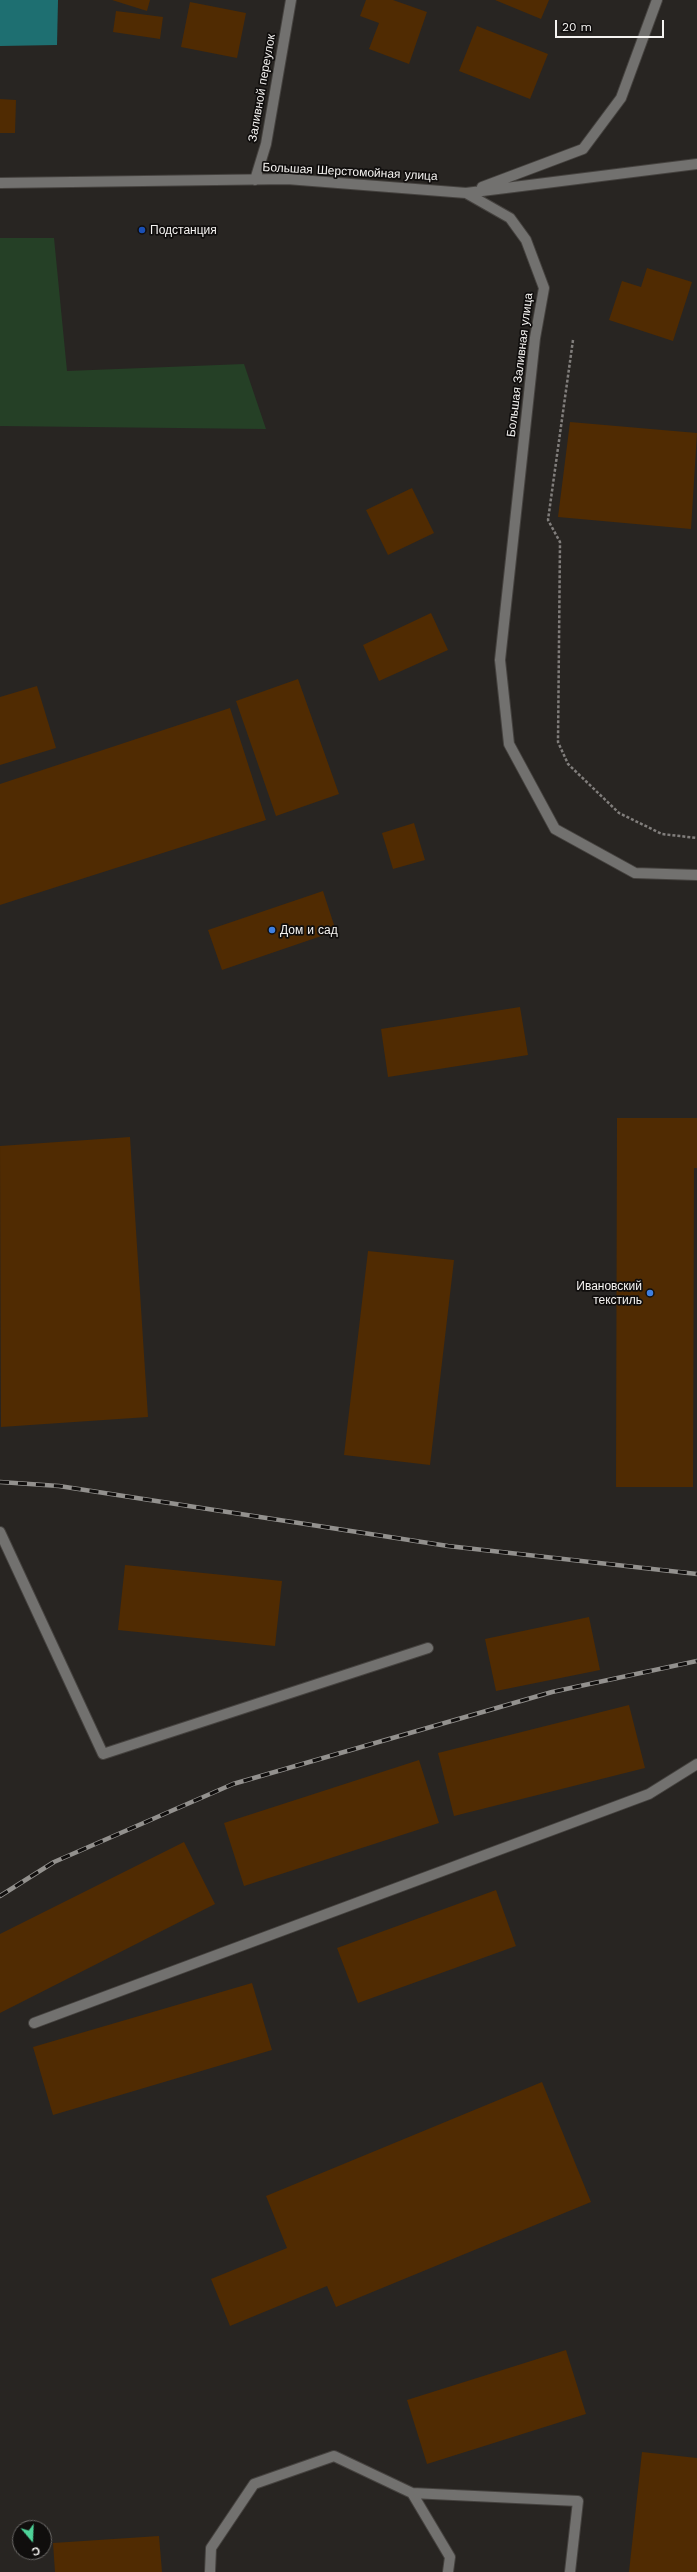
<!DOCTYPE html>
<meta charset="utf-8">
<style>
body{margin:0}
#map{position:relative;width:697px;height:2572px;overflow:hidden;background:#282522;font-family:"Work Sans",sans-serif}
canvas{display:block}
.north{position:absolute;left:12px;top:2520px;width:40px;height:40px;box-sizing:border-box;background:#100e0d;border:1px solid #6c6a68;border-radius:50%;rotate:161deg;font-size:11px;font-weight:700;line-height:16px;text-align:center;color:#f5f3f1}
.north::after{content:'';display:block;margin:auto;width:14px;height:18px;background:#4ed399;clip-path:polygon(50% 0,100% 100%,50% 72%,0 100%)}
.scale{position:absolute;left:555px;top:20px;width:109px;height:18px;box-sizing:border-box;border:2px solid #f5f3f1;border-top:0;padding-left:5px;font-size:12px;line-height:14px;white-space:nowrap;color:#f5f3f1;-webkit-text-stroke:3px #100e0d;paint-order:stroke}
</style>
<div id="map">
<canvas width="697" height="2572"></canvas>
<div class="north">С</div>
<div class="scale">20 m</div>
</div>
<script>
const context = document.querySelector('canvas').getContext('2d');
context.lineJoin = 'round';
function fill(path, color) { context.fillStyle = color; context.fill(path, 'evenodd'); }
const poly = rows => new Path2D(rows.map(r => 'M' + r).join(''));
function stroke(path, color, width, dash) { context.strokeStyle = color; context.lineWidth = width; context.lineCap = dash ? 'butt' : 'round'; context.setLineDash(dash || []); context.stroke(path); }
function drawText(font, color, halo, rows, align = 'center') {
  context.font = font + ' "Work Sans",sans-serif'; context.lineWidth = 3.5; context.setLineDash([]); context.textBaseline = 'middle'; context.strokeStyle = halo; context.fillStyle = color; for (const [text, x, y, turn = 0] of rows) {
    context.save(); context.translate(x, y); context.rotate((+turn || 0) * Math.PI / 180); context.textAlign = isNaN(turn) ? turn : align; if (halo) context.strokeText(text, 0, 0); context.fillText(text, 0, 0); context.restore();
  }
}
const green = poly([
 [0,238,54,238,67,371,244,364,266,429,0,426]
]);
const water = poly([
 [0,0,58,0,57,45,0,46]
]);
const building = poly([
 [112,0,150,0,147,11],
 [366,0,393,0,427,12,409,64,369,49,379,23,360,16],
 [495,0,549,0,541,19],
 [190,2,246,13,237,58,181,47],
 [116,11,163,17,160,39,113,32],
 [477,26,548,54,530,99,459,71],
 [0,99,16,100,15,133,0,133],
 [647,268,692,282,673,341,609,320,622,281,641,287],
 [570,422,697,433,691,529,558,517],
 [412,488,434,533,388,555,366,510],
 [431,613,448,650,379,681,363,645],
 [298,679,339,794,276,816,236,701],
 [37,686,56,748,0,765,0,697],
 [230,708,266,820,0,905,0,784],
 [414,823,425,860,393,869,382,833],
 [323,891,336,931,222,970,208,930],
 [520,1007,528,1055,388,1077,381,1029],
 [617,1118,697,1118,697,1168,694,1168,693,1487,616,1487],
 [130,1137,148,1417,1,1427,0,1146],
 [368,1251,454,1260,430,1465,344,1455],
 [125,1565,282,1581,275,1646,118,1630],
 [589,1617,600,1670,496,1691,485,1639],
 [629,1705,645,1768,454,1816,438,1753],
 [419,1760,439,1823,244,1886,224,1823],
 [184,1842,215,1904,0,2013,0,1934],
 [496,1890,516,1946,358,2003,337,1948],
 [252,1983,272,2050,53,2115,33,2047],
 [542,2082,591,2202,336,2307,327,2286,230,2326,211,2279,287,2248,266,2196],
 [566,2350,586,2414,427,2464,407,2400],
 [642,2452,697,2458,697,2572,629,2572],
 [159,2536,162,2572,55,2572,53,2543]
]);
const path = poly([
 [573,340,548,520,560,542,558,742,568,764,619,813,662,834,697,838]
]);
const minor = poly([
 [255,180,266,144,291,0],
 [0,183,287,179,466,193,697,164],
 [482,187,583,149,621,98,657,0],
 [466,193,510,218,526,240,544,288,535,338,500,660,509,744,555,829,635,873,697,875],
 [0,1532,103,1754,428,1648],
 [34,2023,649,1794,697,1764],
 [412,2493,450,2557,448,2572],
 [210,2572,211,2548,254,2484,334,2456,412,2493,578,2501,570,2572]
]);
const rail = poly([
 [0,1482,59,1486,448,1546,697,1574],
 [0,1896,54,1862,233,1784,552,1692,697,1661]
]);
const markers = [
 [142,230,4,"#1a4fb4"],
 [272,930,4,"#3f7fe0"],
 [650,1293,4,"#3f7fe0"]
];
const streetNames = [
 ["Заливной переулок",262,88,-80],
 ["Большая Шерстомойная улица",350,172,3],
 ["Большая Заливная улица",520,365,-83]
];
const poiNames = [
 ["Подстанция",150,230],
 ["Дом и сад",280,930],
 ["Ивановский",642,1286,"right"],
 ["текстиль",642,1300,"right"]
];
fill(green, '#254026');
fill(water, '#1e6f71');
fill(building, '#502b02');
stroke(minor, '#45423f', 12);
stroke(path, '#817e7c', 2.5, [3, 2]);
stroke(minor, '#72716f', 10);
stroke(rail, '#93918e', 4.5);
stroke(rail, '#100e0d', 3, [9]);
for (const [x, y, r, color] of markers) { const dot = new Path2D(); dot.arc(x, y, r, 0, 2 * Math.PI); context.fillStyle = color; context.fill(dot); stroke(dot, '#100e0d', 1.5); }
drawText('12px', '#f5f3f1', '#100e0d', streetNames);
drawText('12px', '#f5f3f1', '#100e0d', poiNames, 'left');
</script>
